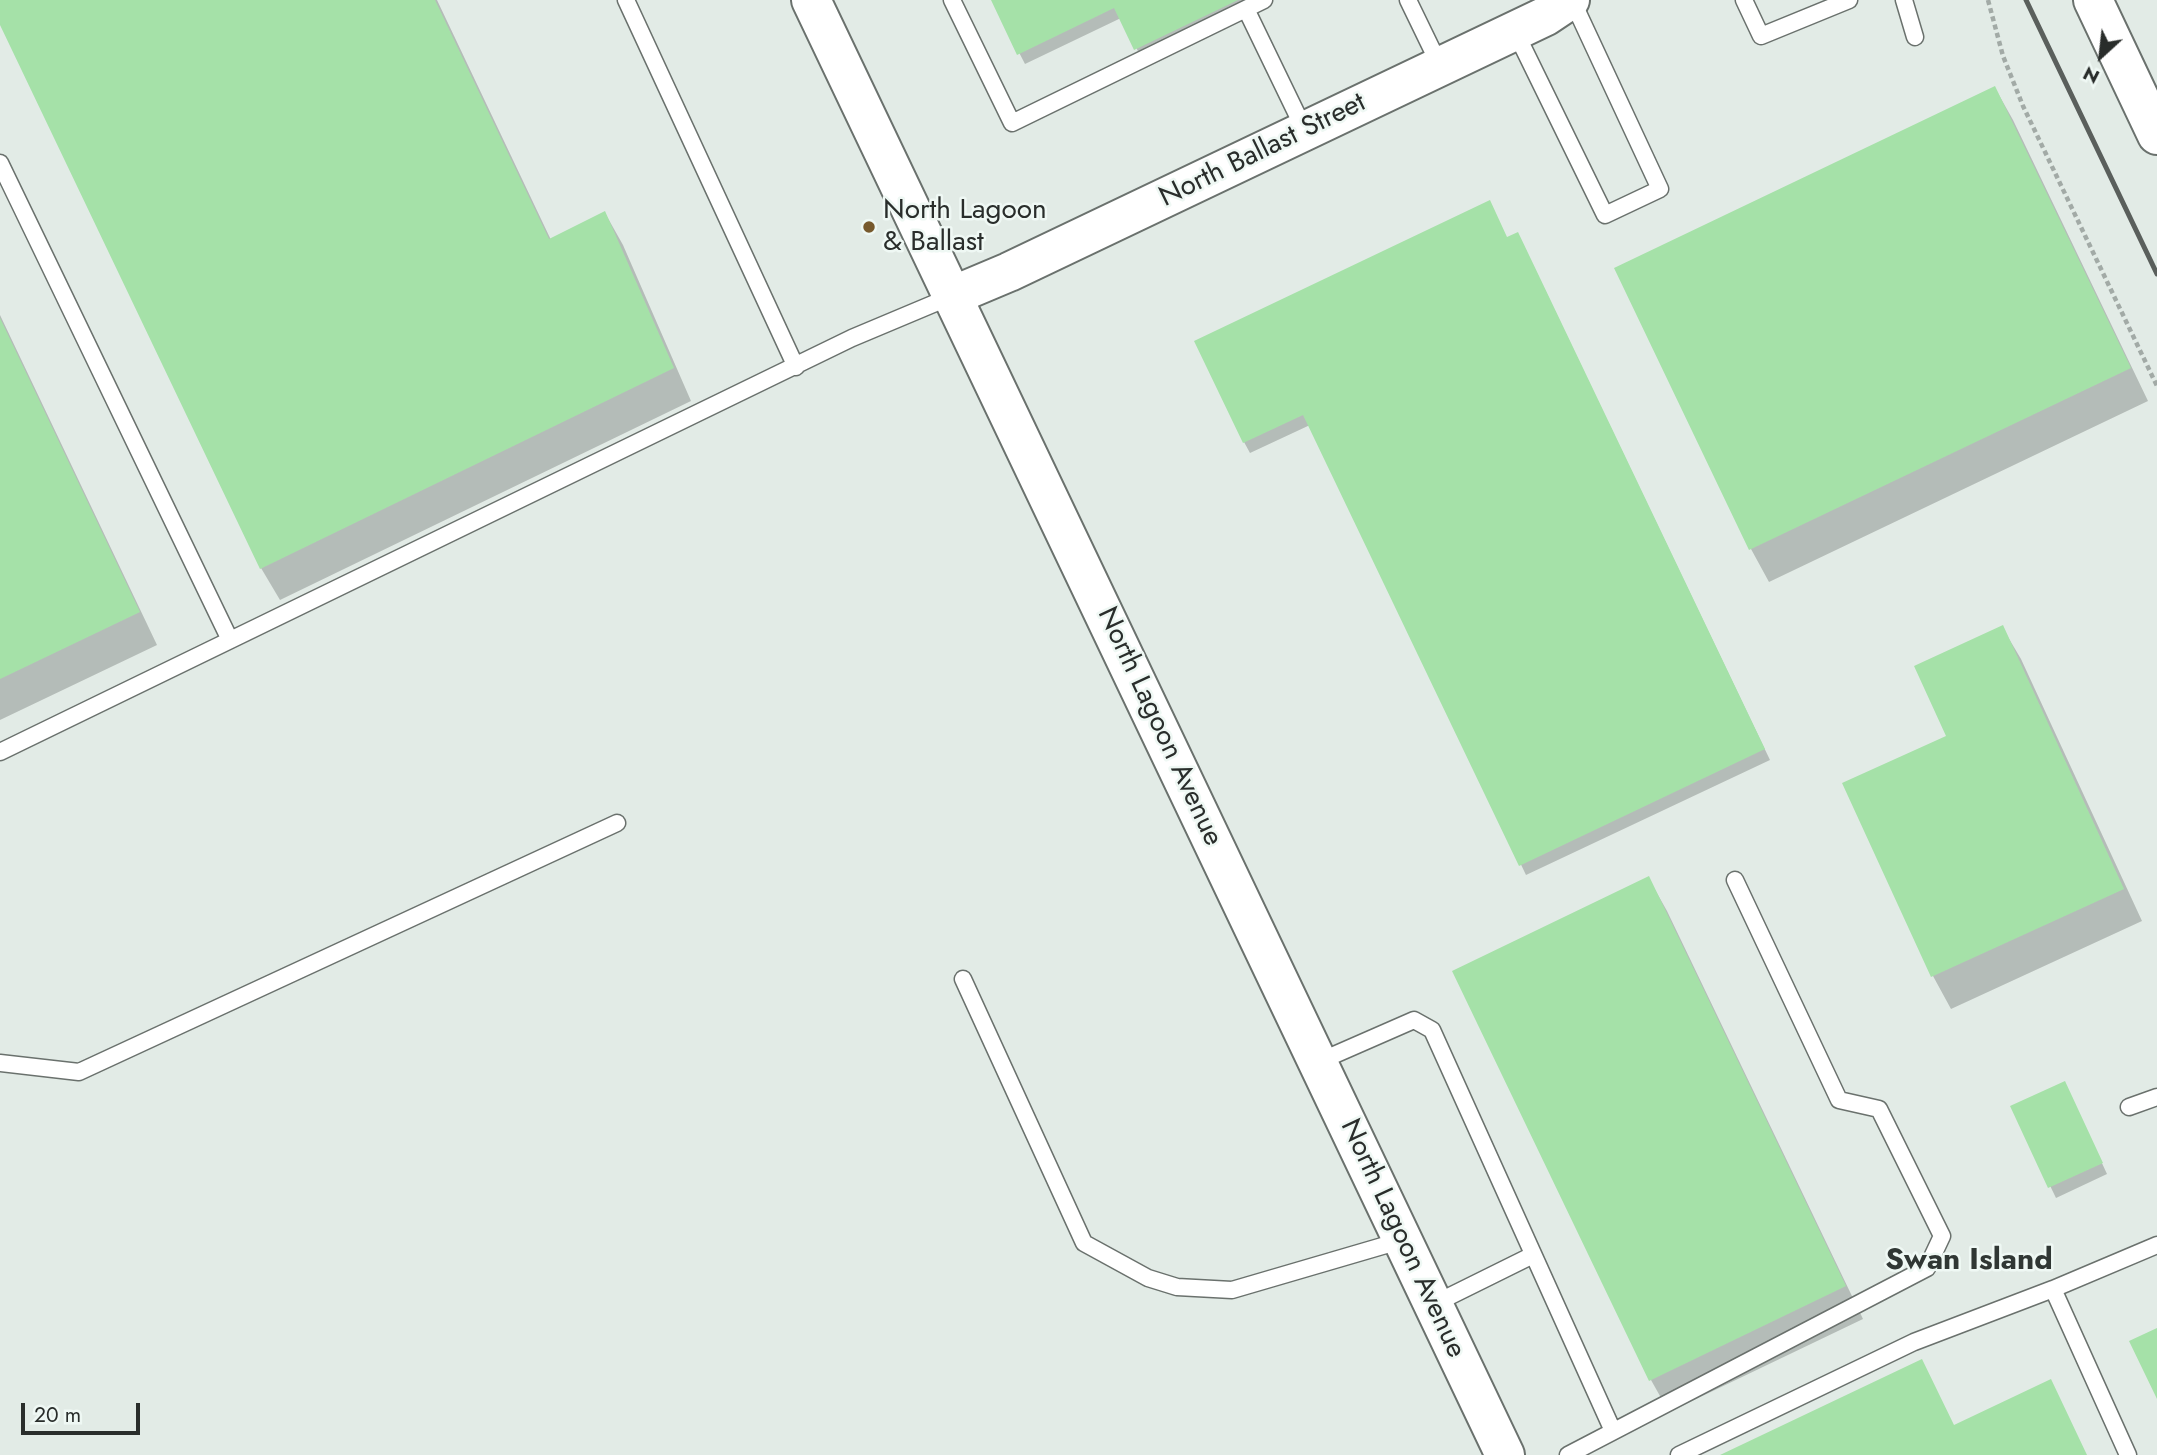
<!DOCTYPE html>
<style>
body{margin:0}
#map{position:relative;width:2157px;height:1455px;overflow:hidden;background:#e2ebe6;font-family:Jost,sans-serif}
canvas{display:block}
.north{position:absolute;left:2066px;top:21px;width:70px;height:70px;-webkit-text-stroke:5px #eff8f4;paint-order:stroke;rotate:207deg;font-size:19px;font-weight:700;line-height:28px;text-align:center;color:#292d2b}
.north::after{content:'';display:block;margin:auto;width:24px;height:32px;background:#292d2b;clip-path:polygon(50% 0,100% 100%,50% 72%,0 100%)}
.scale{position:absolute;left:21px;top:1403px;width:119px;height:32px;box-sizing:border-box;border:4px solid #292d2b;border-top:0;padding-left:9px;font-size:21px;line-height:24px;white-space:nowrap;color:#292d2b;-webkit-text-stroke:5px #eff8f4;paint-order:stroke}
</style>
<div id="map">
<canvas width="2157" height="1455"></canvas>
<div class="north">N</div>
<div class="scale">20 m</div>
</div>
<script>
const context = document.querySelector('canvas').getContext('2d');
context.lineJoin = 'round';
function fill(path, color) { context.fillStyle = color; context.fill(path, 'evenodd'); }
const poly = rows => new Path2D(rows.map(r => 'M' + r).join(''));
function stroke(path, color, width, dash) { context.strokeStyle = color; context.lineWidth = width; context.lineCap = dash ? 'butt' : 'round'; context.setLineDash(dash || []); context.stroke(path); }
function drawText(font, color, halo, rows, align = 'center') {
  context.font = font + ' Jost,sans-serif'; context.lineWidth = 5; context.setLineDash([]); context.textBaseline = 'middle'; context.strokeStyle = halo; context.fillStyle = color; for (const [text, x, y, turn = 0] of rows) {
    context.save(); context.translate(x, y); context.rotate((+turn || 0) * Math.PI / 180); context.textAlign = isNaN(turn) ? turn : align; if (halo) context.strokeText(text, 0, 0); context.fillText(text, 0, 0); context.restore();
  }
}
const shadow = poly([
 [0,0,437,0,551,240,605,213,623,245,691,401,280,600,261,568,0,21],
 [992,0,1265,0,1142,59,1121,18,1025,64],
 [1995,88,2013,120,2148,401,1769,582,1751,549,1616,269],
 [1507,239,1523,244,1770,760,1526,875,1310,425,1250,453,1244,442],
 [0,315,157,645,0,720],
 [2002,627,2021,659,2142,921,1951,1009,1933,976,1844,784,1949,737],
 [1649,879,1667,911,1863,1319,1669,1412,1651,1380],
 [2070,1094,2107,1174,2056,1198,2012,1107]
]);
const building = poly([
 [0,0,435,0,549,239,605,211,674,368,260,569,0,25],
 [991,0,1238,0,1134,50,1114,8,1017,55],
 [1995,86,2131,368,1749,550,1614,268],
 [1490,200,1507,237,1518,232,1765,749,1519,866,1303,415,1243,443,1194,341],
 [0,318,140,612,0,679],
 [2003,625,2124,889,1931,977,1842,783,1946,736,1914,666],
 [1649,876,1846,1286,1649,1381,1452,971],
 [2065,1081,2103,1163,2048,1188,2010,1106],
 [2157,1328,2157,1399,2129,1341],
 [1922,1359,1954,1425,2051,1379,2087,1455,1720,1455]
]);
const path = poly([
 [1988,0,2003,56,2023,106,2157,386]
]);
const service = poly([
 [626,0,796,367],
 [952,0,1012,123,1264,0],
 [1408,0,1440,66],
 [1744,0,1761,36,1849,0],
 [1904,0,1915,37],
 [1246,9,1305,131],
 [1515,31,1605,215,1660,189,1572,0],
 [0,163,230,640],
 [0,752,852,338,952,296],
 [963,979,1084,1243,1148,1278,1177,1287,1232,1290,1403,1240],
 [1318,1062,1414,1020,1432,1030,1613,1431],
 [0,1063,79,1072,617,823],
 [2129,1107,2157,1097],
 [2053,1289,2128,1455],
 [1434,1304,1533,1255],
 [1568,1455,1927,1268,1942,1236,1879,1109,1839,1100,1735,880],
 [1679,1455,1914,1342,2053,1289,2157,1245]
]);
const tertiary = poly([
 [811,0,1505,1455],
 [2093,0,2157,135],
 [952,296,1009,272,1546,16,1570,0]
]);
const rail = poly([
 [2026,0,2157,274]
]);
const markers = [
 [869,227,7,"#77592d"]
];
const streetNames = [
 ["North Ballast Street",1263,151,-26],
 ["North Lagoon Avenue",1159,727,65],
 ["North Lagoon Avenue",1402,1239,65]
];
const poiNames = [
 ["North Lagoon",883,211],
 ["& Ballast",883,243]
];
const neighbourhoodNames = [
 ["Swan Island",1969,1262]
];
fill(shadow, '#0003');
fill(building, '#a5e1a8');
stroke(service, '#6a716d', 19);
stroke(tertiary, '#6a716d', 42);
stroke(path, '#a2aaa6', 4.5, [5, 3.5]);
stroke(service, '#fff', 16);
stroke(tertiary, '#fff', 38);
stroke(rail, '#5a5f5c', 5);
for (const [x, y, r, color] of markers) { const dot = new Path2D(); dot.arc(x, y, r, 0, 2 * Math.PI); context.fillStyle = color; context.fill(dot); stroke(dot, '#eff8f4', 2.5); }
drawText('28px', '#292d2b', '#eff8f4', streetNames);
drawText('28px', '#292d2b', '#eff8f4', poiNames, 'left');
drawText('bold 30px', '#303734', '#eff8f4', neighbourhoodNames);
</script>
